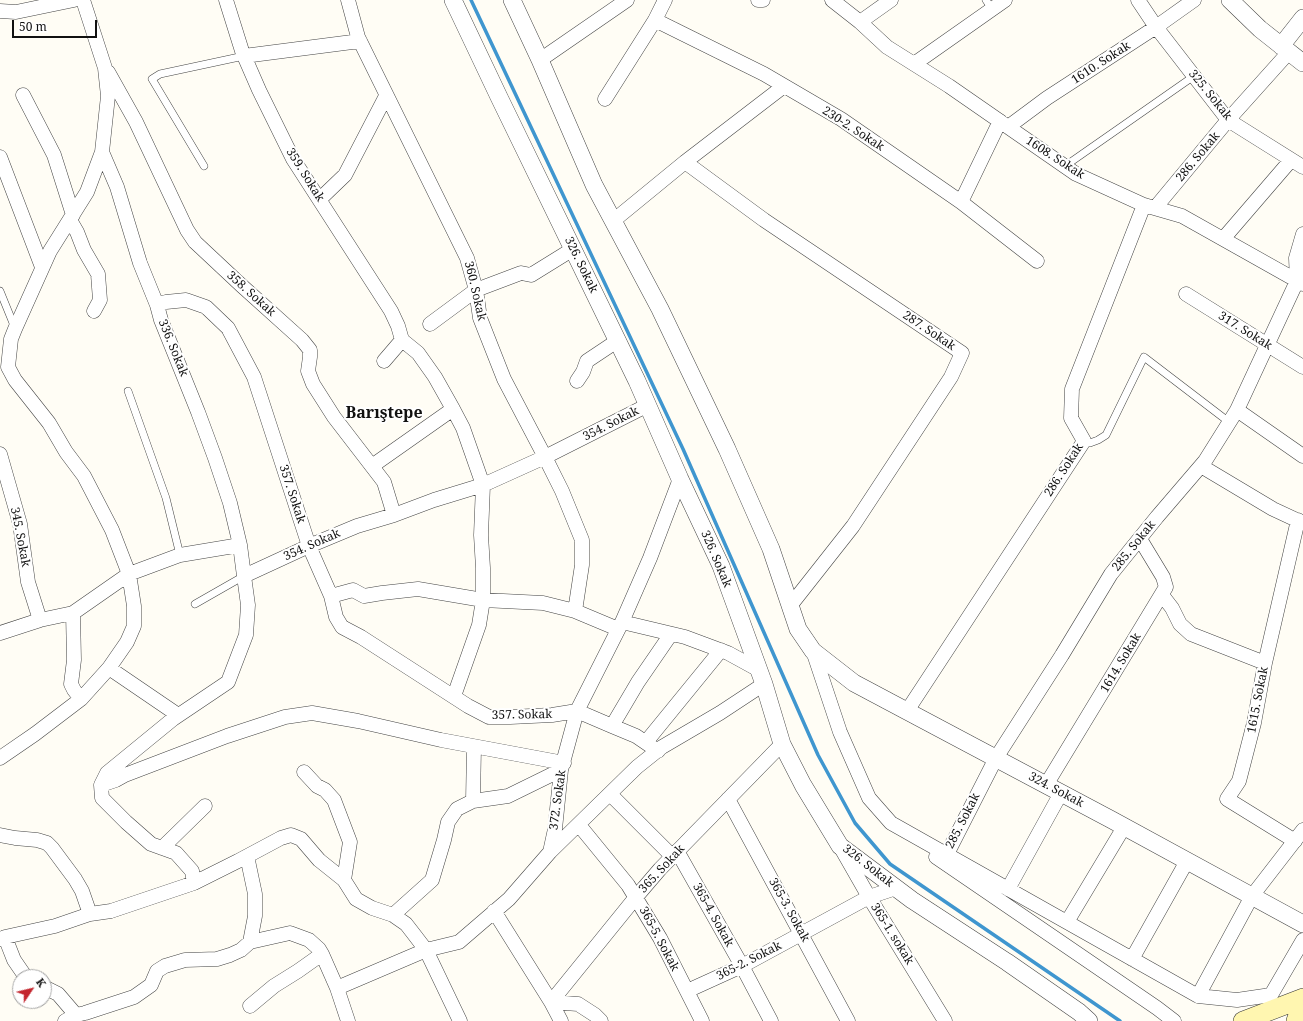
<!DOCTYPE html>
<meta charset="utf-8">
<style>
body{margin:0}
#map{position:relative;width:1303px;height:1021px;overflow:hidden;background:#fffdf5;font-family:"Noto Serif",serif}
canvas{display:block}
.north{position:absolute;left:12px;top:969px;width:40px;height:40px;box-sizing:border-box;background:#fff;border:1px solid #a0a0a0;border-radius:50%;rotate:55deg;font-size:11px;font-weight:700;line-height:16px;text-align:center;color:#111}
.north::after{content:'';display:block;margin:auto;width:14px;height:18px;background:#c4262e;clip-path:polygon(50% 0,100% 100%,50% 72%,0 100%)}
.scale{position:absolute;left:12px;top:20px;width:85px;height:18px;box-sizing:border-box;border:2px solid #111;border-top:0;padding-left:5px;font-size:12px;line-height:14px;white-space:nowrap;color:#111;-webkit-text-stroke:3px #fff;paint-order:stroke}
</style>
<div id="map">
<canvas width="1303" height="1021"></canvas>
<div class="north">K</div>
<div class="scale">50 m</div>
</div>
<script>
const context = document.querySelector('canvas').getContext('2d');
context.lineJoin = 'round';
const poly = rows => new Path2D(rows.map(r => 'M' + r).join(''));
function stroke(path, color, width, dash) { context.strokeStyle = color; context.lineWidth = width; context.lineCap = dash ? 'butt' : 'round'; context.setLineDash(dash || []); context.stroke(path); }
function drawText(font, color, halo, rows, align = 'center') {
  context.font = font + ' "Noto Serif",serif'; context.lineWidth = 4; context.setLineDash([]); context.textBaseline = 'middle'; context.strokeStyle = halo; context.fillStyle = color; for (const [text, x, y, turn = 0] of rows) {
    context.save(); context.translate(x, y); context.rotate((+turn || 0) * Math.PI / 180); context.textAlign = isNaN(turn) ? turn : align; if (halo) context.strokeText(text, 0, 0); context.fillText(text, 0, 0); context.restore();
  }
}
const stream = poly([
 [471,0,683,449,818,755,855,823,890,864,1120,1021]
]);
const service = poly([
 [986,0,992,9],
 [204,166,152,79,160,74,244,56],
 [1065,166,1194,76],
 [0,291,15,328],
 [128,391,166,498,180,555],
 [1084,441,1090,443,1098,440,1106,435,1144,357,1229,422],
 [195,604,244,576]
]);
const minor = poly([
 [226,0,242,51,259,90,293,159,391,311,398,326,402,340],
 [348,0,358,37,467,258,476,290,480,318,504,379,545,457,562,491,582,540,582,565,575,611],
 [758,0,763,0],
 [832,0,860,22,887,47,949,86,1076,174,1144,205,1182,216,1303,284],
 [1138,0,1156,27,1228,120,1303,167],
 [0,11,16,12,74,0],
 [655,20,764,74,841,119,961,202,1037,261],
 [860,22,891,0],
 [244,56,360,41],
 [540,60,627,0],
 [914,64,1005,0],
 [108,72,136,122,187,230,195,242,242,286,302,340,310,350,310,357,308,371,313,384,334,417,384,482,394,515],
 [23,95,54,155,73,215],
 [605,99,655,20,665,0],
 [1008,127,1047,98,1156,27,1194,0],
 [102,152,117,187,140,263,157,305,161,320,198,412,215,458,230,503,240,545],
 [0,157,42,267],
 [685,162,764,220,962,353,951,377,853,526,790,606],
 [320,199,345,175,386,96],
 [961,202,1000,121],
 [1155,208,1228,120,1289,52],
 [70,220,77,232,84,250,98,274,100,300,94,311],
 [613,221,685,162,784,86],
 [1223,239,1291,160],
 [1186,294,1303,367],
 [157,305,166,302,186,300,206,307,228,328,254,377,309,546,331,596,336,617,342,627,361,637,468,706,489,717,510,717,552,715,577,711,612,726,636,736,658,751],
 [430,324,476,290,521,273,531,275,573,249],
 [402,340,418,353,435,377,453,409,463,428,483,485,481,535,483,568,483,600,479,625,454,696],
 [384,361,402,340],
 [577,381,583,372,587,361,617,341],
 [1237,410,1303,456],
 [0,454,20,524,28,582,40,620],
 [372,466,453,409],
 [1201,466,1273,509,1303,523],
 [1162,595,1172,608,1180,624,1191,634,1265,663],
 [331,596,353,590,364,596,382,593,418,589,483,600,543,603,575,611,618,629],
 [73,613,74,660,71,684,74,690,81,699],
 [622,622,685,637,728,653,759,670],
 [0,633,40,620,73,613,129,574,180,555,240,545,244,576,309,546,357,526,394,515,434,500,483,485,545,457,648,405],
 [813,651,840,732,869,798,891,823,1198,996,1237,1000,1271,995,1303,940],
 [109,668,178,715],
 [907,711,1084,441,1071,418,1072,389,1144,205],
 [612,726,638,682,671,634],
 [646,742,721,650],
 [0,758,35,734,81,699,109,668,127,642,134,626,134,606,129,574,112,530,84,476,66,452,49,423,15,380,8,367,11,339,15,329,50,251,87,192,102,152,108,96,105,68,83,0],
 [304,772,317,786,325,790,334,800,350,842,344,880],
 [101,785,116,780,125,775,227,736,285,717,312,713,358,721,441,740,564,763],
 [1046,785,1166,587,1163,577,1140,539],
 [610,794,672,856],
 [728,799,848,1021],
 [473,801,474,747],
 [579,825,628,885,660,938,702,1021],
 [0,835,15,838,37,840,47,843,52,848,75,879,82,891,90,914],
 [1295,841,1227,799,1239,781,1254,723,1265,663,1298,520],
 [162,848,205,806],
 [841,848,869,897,945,1021],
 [677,851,742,966,771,1021],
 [550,852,637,767,662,747,720,713,764,684],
 [947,854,996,758,1062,655,1111,574,1157,517,1205,461,1237,410,1297,281,1296,258,1303,234],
 [247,856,255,894,255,916,250,942],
 [936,857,1157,1008,1174,1021],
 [194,883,192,871,176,853,151,844,126,822,102,798,101,785,107,773,173,719,228,682,246,635,248,605,244,576],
 [1008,889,1061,793],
 [494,911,551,1002,561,1021],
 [393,915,432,880,444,840,448,822,457,809,473,801,508,796,561,770],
 [1067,922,1124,827],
 [5,937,14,960,25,976,27,977],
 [0,939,5,937,55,926,90,914,111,911,194,883,238,861,281,838,291,835,301,839,319,860,344,880,356,899,372,908,393,915,406,924,413,933,426,950,460,1021],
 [1132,959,1187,861],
 [44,987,58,994,76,1015],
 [687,991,742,966,869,897,896,888],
 [1198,996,1252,896,1303,830],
 [551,1002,636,897,660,869,782,744],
 [551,1002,578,1004,595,1015,601,1021],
 [250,1006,274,986,298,971,322,954],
 [65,1021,76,1015,85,1013,134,997,151,985,157,971,165,966,185,960,217,959,230,955,241,950,250,942,290,933,309,940,319,949,322,954,337,988],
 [348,1021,337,988,426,950,459,942,509,899,550,852,555,829,561,770,577,711,622,622,650,558,680,479]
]);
const tertiary = poly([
 [453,0,499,97,637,381,680,479,721,566,764,684,782,744,803,785,840,846,912,900,1007,962,1079,1012,1089,1021],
 [512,0,540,60,594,185,660,309,727,449,771,549,798,629,813,651,854,683,1112,820,1303,924],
 [1230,0,1260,29,1303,63],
 [1281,46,1303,18]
]);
const secondary = poly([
 [1243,1021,1303,998],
 [1296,1021,1297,1018,1303,1011]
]);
const streetNames = [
 ["1610. Sokak",1101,63,-33],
 ["325. Sokak",1210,95,51],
 ["230-2. Sokak",853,129,33],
 ["286. Sokak",1198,157,-50],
 ["1608. Sokak",1055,158,33],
 ["359. Sokak",305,175,58],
 ["326. Sokak",581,265,64],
 ["360. Sokak",475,291,77],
 ["358. Sokak",251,294,42],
 ["287. Sokak",929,331,34],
 ["317. Sokak",1245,331,32],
 ["336. Sokak",173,348,68],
 ["354. Sokak",611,424,-27],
 ["286. Sokak",1064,470,-57],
 ["357. Sokak",292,494,72],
 ["345. Sokak",20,537,79],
 ["354. Sokak",312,545,-24],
 ["285. Sokak",1134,546,-51],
 ["326. Sokak",716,559,67],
 ["1614. Sokak",1121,663,-59],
 ["1615. Sokak",1258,700,-79],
 ["357. Sokak",522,715,-1],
 ["324. Sokak",1056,790,28],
 ["372. Sokak",558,800,-82],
 ["285. Sokak",963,821,-63],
 ["326. Sokak",868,866,38],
 ["365. Sokak",662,869,-47],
 ["365-3. Sokak",789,910,61],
 ["365-4. Sokak",713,915,61],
 ["365-1. sokak",892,934,58],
 ["365-5. Sokak",659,939,62],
 ["365-2. Sokak",749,961,-27]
];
const districtNames = [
 ["Barıştepe",384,413]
];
stroke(stream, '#3f96cf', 3.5);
stroke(service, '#444', 8);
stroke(minor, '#444', 15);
stroke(tertiary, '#444', 18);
stroke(secondary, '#333', 20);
stroke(service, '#fff', 7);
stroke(minor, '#fff', 14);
stroke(tertiary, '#fff', 17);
stroke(secondary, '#fff6b0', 19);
drawText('12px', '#111', '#fff', streetNames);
drawText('bold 16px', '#111', '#fff', districtNames);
</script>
